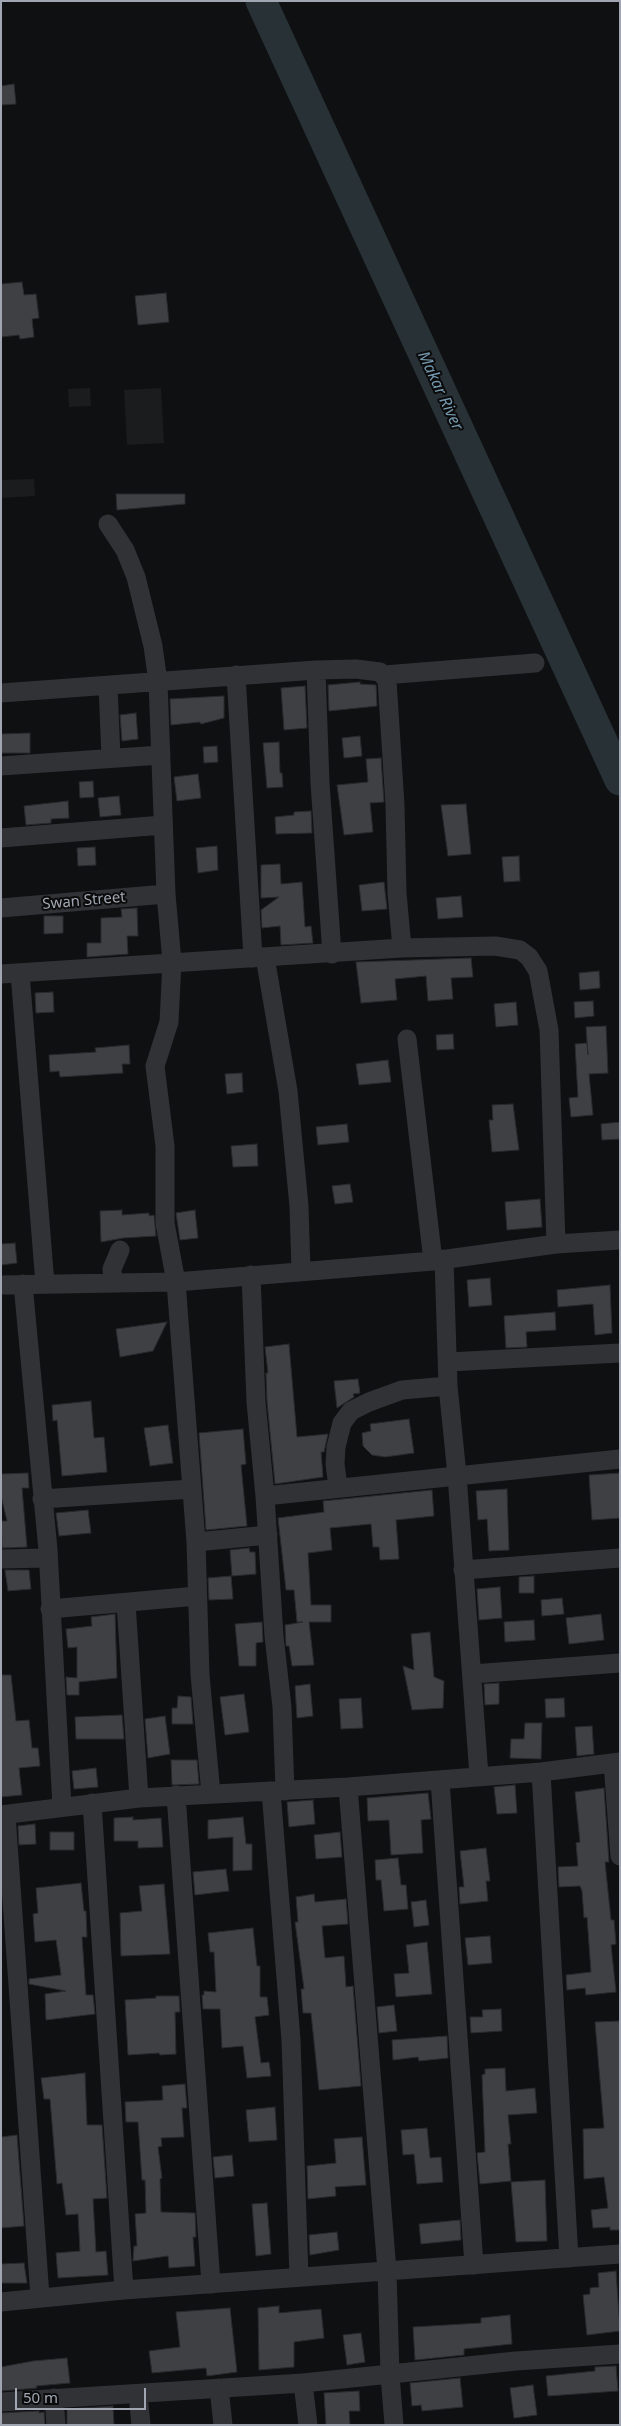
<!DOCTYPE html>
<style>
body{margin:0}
#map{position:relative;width:621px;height:2426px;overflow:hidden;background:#0f1011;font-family:"Noto Sans",sans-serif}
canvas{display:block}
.frame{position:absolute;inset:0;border:2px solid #a0a7b2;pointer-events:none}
.scale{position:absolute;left:15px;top:2388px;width:131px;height:22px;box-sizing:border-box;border:2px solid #a0a7b2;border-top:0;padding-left:6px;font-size:15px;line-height:18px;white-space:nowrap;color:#a0a7b2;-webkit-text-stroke:4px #0b0b0c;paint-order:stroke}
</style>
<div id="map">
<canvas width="621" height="2426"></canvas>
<div class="frame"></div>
<div class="scale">50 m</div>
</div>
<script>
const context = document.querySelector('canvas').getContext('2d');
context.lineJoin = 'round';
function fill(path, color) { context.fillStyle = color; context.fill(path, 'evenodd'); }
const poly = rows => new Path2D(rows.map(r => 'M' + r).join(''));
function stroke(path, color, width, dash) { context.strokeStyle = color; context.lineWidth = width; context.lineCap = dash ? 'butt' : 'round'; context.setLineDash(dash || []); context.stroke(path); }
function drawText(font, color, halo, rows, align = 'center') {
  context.font = font + ' "Noto Sans",sans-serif'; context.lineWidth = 4; context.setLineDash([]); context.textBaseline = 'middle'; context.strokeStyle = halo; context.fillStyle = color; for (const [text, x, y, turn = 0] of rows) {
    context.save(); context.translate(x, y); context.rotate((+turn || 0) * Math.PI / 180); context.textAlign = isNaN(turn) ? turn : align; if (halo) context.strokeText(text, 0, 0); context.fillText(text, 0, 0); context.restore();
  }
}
const built = poly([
 [90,388,91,406,69,407,68,389],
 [161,388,164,443,127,445,124,390],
 [34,479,35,496,1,498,1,480]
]);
const river = poly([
 [261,1,620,780]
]);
const building = poly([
 [14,84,16,104,1,105,1,86,14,84],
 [22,282,24,295,36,294,39,318,32,319,34,337,20,339,19,335,1,337,1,284,22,282],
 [166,293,169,322,138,325,135,296,166,293],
 [116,494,185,494,185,504,117,510,116,494],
 [360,682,360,684,376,685,377,706,329,711,328,685,360,682],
 [305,686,307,728,284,730,281,688,305,686],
 [224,696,224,718,201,724,200,722,171,725,170,699,224,696],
 [136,713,138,739,122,741,120,715,136,713],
 [30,733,30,753,1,753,1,734,30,733],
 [360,736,362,756,344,758,342,738,360,736],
 [279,742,280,773,282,773,283,787,267,788,263,743,279,742],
 [217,746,218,762,204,763,203,747,217,746],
 [381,758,384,802,370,803,373,832,344,835,337,785,368,782,366,759,381,758],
 [198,774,201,798,177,801,174,777,198,774],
 [93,781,94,797,80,798,79,782,93,781],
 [119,796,121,815,100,817,98,798,119,796],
 [68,801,69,818,51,819,51,823,26,825,24,806,68,801],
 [466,804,471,854,448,856,441,805,466,804],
 [311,811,312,833,276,834,275,817,294,815,294,812,311,811],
 [217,846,218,870,198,873,196,848,217,846],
 [95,847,96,865,78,866,77,848,95,847],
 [519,856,520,881,504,882,502,857,519,856],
 [280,864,281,884,302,882,305,927,311,926,313,943,281,945,280,926,262,928,261,910,279,897,261,898,261,865,280,864],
 [384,882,387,909,362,911,359,885,384,882],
 [461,896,463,917,438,919,436,898,461,896],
 [137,908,138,936,127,936,128,954,87,957,87,943,101,943,101,918,122,917,121,909,137,908],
 [44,916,63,916,63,933,44,934,44,916],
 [471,958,473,977,451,978,453,999,428,1001,426,976,395,979,397,1000,361,1003,356,962,471,958],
 [599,971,600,988,580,990,579,973,599,971],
 [53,992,54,1012,36,1013,35,993,53,992],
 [593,1001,594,1016,575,1018,574,1002,593,1001],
 [516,1002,518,1025,496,1027,494,1004,516,1002],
 [606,1026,608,1073,589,1074,593,1115,571,1117,569,1098,578,1097,575,1044,587,1043,588,1055,586,1027,606,1026],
 [453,1034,454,1049,437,1050,436,1035,453,1034],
 [129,1045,130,1064,122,1064,123,1073,60,1077,59,1071,50,1072,49,1055,96,1052,95,1048,129,1045],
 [388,1060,391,1082,359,1085,356,1064,388,1060],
 [242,1073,243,1092,227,1094,225,1074,242,1073],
 [513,1104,519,1150,492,1152,489,1120,493,1120,492,1105,513,1104],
 [620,1122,620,1139,602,1140,601,1124,620,1122],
 [347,1124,349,1142,318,1145,316,1127,347,1124],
 [257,1144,258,1166,233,1167,231,1146,257,1144],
 [350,1184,353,1202,335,1204,332,1186,350,1184],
 [540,1199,542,1227,507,1230,505,1202,540,1199],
 [122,1210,122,1215,149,1213,149,1216,154,1215,156,1236,123,1238,101,1242,100,1211,122,1210],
 [195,1210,198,1238,180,1240,176,1213,195,1210],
 [15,1243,17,1263,1,1265,1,1244,15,1243],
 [490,1278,492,1305,469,1307,467,1280,490,1278],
 [610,1285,612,1333,595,1335,593,1304,558,1307,557,1290,610,1285],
 [555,1312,556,1330,526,1332,527,1347,506,1348,504,1316,555,1312],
 [167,1322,153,1351,120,1357,116,1329,167,1322],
 [289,1344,297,1437,328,1434,324,1452,321,1452,323,1477,275,1484,267,1401,266,1373,268,1373,265,1347,289,1344],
 [358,1379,360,1393,353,1394,354,1397,337,1408,334,1381,358,1379],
 [91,1401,94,1438,104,1437,107,1472,62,1476,57,1420,53,1421,52,1405,91,1401],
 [409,1419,414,1453,385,1457,372,1455,363,1446,362,1433,371,1431,370,1424,409,1419],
 [168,1425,173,1463,150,1466,144,1428,168,1425],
 [243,1429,246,1464,241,1465,247,1526,206,1530,199,1433,243,1429],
 [28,1473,29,1488,22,1488,27,1547,2,1548,1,1521,7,1521,1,1496,1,1474,28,1473],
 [620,1473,620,1518,592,1520,589,1475,620,1473],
 [507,1489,509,1550,489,1551,487,1519,478,1520,476,1491,507,1489],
 [432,1490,434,1516,396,1520,399,1559,380,1560,379,1547,373,1547,371,1524,330,1528,332,1550,308,1553,311,1605,331,1605,331,1622,309,1622,314,1665,292,1666,289,1646,286,1646,285,1625,303,1622,297,1622,294,1590,286,1590,278,1518,324,1512,323,1501,432,1490],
 [88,1510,91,1533,59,1536,56,1513,88,1510],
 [249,1548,250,1552,255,1552,256,1574,232,1576,230,1550,249,1548],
 [5,1570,29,1570,31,1589,8,1591,5,1570],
 [231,1576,233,1599,209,1600,208,1578,231,1576],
 [534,1576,534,1593,519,1593,519,1577,534,1576],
 [500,1587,502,1618,479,1620,477,1589,500,1587],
 [562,1598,564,1614,542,1616,541,1600,562,1598],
 [115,1614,117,1678,79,1682,79,1695,67,1695,66,1677,77,1678,77,1647,68,1648,66,1629,92,1626,91,1617,115,1614],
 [601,1614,604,1640,569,1644,566,1618,601,1614],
 [534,1620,535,1640,505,1642,504,1622,534,1620],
 [262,1622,263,1642,256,1643,256,1666,239,1666,235,1624,262,1622],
 [430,1632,434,1677,444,1681,443,1708,412,1710,403,1666,414,1670,411,1634,430,1632],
 [1,1675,11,1675,16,1721,29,1720,32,1748,38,1748,40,1766,19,1768,22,1795,1,1797,1,1675],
 [499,1683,499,1704,485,1705,484,1684,499,1683],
 [310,1684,313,1716,297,1718,295,1686,310,1684],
 [244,1694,249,1732,225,1735,220,1697,244,1694],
 [178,1696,191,1697,193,1724,172,1724,172,1708,177,1708,178,1696],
 [361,1698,363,1728,341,1729,339,1699,361,1698],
 [564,1698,565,1717,546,1718,545,1699,564,1698],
 [122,1715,124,1739,76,1739,75,1717,122,1715],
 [165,1716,170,1754,148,1758,145,1719,165,1716],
 [525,1723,542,1723,541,1759,510,1758,511,1739,524,1739,525,1723],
 [592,1726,594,1754,577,1756,575,1727,592,1726],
 [171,1760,197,1760,199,1784,172,1785,171,1760],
 [96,1768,98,1787,74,1789,72,1771,96,1768],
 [515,1785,517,1813,497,1814,494,1787,515,1785],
 [604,1788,609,1862,605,1862,611,1920,614,1920,616,1944,611,1945,616,1992,586,1995,585,1988,567,1990,566,1975,591,1972,587,1917,584,1918,582,1891,580,1886,559,1887,558,1867,578,1866,576,1843,580,1842,575,1792,604,1788],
 [428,1793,431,1819,421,1820,423,1853,391,1855,389,1820,368,1821,367,1798,428,1793],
 [313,1800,315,1824,289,1827,287,1802,313,1800],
 [133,1817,133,1820,161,1818,163,1847,138,1848,138,1841,114,1841,114,1818,133,1817],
 [243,1817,246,1844,252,1844,252,1870,233,1871,233,1837,208,1839,208,1820,243,1817],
 [35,1824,36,1844,19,1845,18,1826,35,1824],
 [50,1832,74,1832,74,1850,50,1850,50,1832],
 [340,1832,342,1857,316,1859,314,1835,340,1832],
 [486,1848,490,1881,486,1881,488,1901,460,1904,459,1887,464,1887,460,1851,486,1848],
 [398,1858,401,1885,406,1885,408,1909,384,1911,381,1880,376,1880,375,1860,398,1858],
 [226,1869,229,1891,195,1895,193,1872,226,1869],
 [81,1883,84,1911,86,1911,87,1937,82,1937,86,1995,93,1995,95,2014,46,2020,45,1994,66,1991,29,1984,29,1979,61,1975,56,1940,35,1942,33,1914,38,1913,36,1888,81,1883],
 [164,1884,170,1954,121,1956,120,1913,142,1911,139,1886,164,1884],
 [314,1894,315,1902,346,1899,348,1924,322,1926,325,1958,344,1956,346,1987,353,1986,361,2086,319,2090,311,2013,303,2013,301,1989,304,1989,295,1922,298,1922,296,1897,314,1894],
 [426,1900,429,1925,414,1927,411,1902,426,1900],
 [253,1928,257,1966,260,1966,260,1997,267,1997,269,2015,255,2017,261,2063,269,2062,271,2076,247,2078,243,2046,222,2048,220,2009,203,2009,202,1995,204,1995,204,1991,216,1992,214,1952,210,1952,208,1933,253,1928],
 [490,1936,492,1963,468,1965,465,1938,490,1936],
 [427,1942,432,1994,396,1997,394,1974,409,1973,406,1945,427,1942],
 [156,1996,179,1996,180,2012,175,2012,176,2054,160,2055,159,2053,128,2055,125,2000,156,1998,156,1996],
 [394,2005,397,2031,379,2033,377,2007,394,2005],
 [501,2009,502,2031,471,2033,470,2017,483,2017,482,2010,501,2009],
 [620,2021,620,2230,610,2230,610,2227,593,2228,591,2210,608,2208,604,2177,584,2179,583,2129,604,2128,595,2022,620,2021],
 [447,2036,448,2058,419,2061,418,2057,393,2060,392,2040,447,2036],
 [505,2068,506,2091,535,2088,537,2113,508,2115,511,2144,508,2144,511,2181,480,2184,477,2153,485,2152,482,2075,485,2074,485,2069,505,2068],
 [85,2073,87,2125,102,2125,107,2198,93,2199,96,2252,106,2251,108,2275,58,2278,56,2253,80,2251,78,2214,66,2215,62,2183,57,2184,50,2099,44,2099,41,2078,85,2073],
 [185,2084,187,2108,182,2108,184,2137,161,2138,162,2146,158,2147,162,2178,160,2179,161,2212,195,2213,196,2237,193,2237,195,2266,169,2268,168,2256,133,2261,134,2246,137,2246,135,2214,146,2213,145,2180,142,2180,138,2122,126,2122,125,2102,163,2100,162,2086,185,2084],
 [275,2107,277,2140,249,2142,246,2110,275,2107],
 [427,2128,430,2158,441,2157,443,2182,417,2184,414,2154,403,2155,401,2130,427,2128],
 [17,2135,24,2226,1,2228,1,2137,17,2135],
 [362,2137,366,2185,335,2187,336,2196,308,2199,307,2166,336,2163,334,2139,362,2137],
 [232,2155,234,2176,215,2178,213,2157,232,2155],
 [545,2180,547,2241,516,2242,511,2182,545,2180],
 [267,2203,271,2254,256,2256,252,2204,267,2203],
 [460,2220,461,2240,421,2244,419,2224,460,2220],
 [337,2232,339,2250,310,2255,309,2235,337,2232],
 [24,2263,27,2283,1,2283,1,2264,24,2263],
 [616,2271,620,2331,587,2335,583,2295,590,2294,590,2288,599,2287,598,2273,616,2271],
 [279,2306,279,2313,321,2309,324,2338,294,2342,294,2367,259,2370,258,2308,279,2306],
 [230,2308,237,2372,207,2376,206,2368,152,2373,149,2351,180,2347,176,2312,230,2308],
 [510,2315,512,2344,464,2349,464,2355,415,2360,413,2327,481,2323,481,2318,510,2315],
 [361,2333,365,2362,347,2365,343,2335,361,2333],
 [67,2358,70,2383,36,2386,37,2388,1,2391,1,2367,33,2361,67,2358],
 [616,2366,618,2391,548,2396,546,2376,595,2371,595,2367,616,2366],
 [460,2378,463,2407,422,2411,421,2405,412,2406,410,2383,460,2378],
 [533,2385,537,2415,514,2418,510,2388,533,2385],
 [359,2391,360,2411,349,2411,350,2425,326,2425,324,2393,359,2391],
 [113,2406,114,2425,67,2425,67,2409,113,2406],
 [39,2411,39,2413,44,2412,45,2425,1,2425,1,2413,39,2411]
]);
const minor = poly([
 [108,524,125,550,136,577,153,646,158,682,166,894,172,962,169,1022,155,1066,165,1146,165,1223,176,1282,196,1542,200,1675,211,1794],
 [316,670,320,783,332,954],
 [236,675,253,958],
 [384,675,535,663],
 [108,686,111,757],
 [1,693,316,670,356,669,380,672,387,680,395,805,397,893,402,948],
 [1,766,161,755],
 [1,838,163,825],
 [1,908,166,894],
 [265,957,288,1091,299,1206,301,1271],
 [20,973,45,1284],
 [1,974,402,948,495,946,520,950,529,957,538,971,549,1030,556,1244],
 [407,1039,433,1261],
 [444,1259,448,1386,457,1475,479,1776],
 [251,1275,256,1402,265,1496,274,1636,282,1707,285,1791],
 [113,1283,112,1269,120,1250],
 [23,1284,48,1550,62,1807],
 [1,1285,176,1282,433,1261,556,1244,620,1240],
 [448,1362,620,1353],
 [338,1487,335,1464,336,1447,342,1423,351,1411,369,1402,402,1390,448,1386],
 [265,1496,620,1459],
 [42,1499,192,1489],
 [196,1542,268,1535],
 [1,1559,48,1558],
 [463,1570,620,1558],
 [126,1603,139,1798],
 [50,1609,197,1596],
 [472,1674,620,1663],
 [613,1763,620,1856],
 [541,1772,569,2258],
 [440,1780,474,2265],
 [348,1787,387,2271,390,2375,394,2425],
 [271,1791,291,2040,299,2277],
 [176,1795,211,2284],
 [92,1803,124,2290],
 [1,1815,139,1798,348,1787,541,1772,620,1762],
 [6,1815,40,2297],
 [1,2302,124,2290,620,2254],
 [219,2388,223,2425],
 [138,2394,141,2425],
 [54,2398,56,2425],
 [1,2402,303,2383],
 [308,2425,303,2383,516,2361,620,2354]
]);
const streetNames = [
 ["Swan Street",84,901,-5]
];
const waterNames = [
 ["Makar River",440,391,65]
];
fill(built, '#1b1c1e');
stroke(river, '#283136', 31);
fill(building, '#3e4044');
stroke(building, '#292a2d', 1);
stroke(minor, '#303236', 19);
drawText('15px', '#a0a7b2', '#0b0b0c', streetNames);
drawText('italic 16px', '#759aaf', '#0b0b0c', waterNames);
</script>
